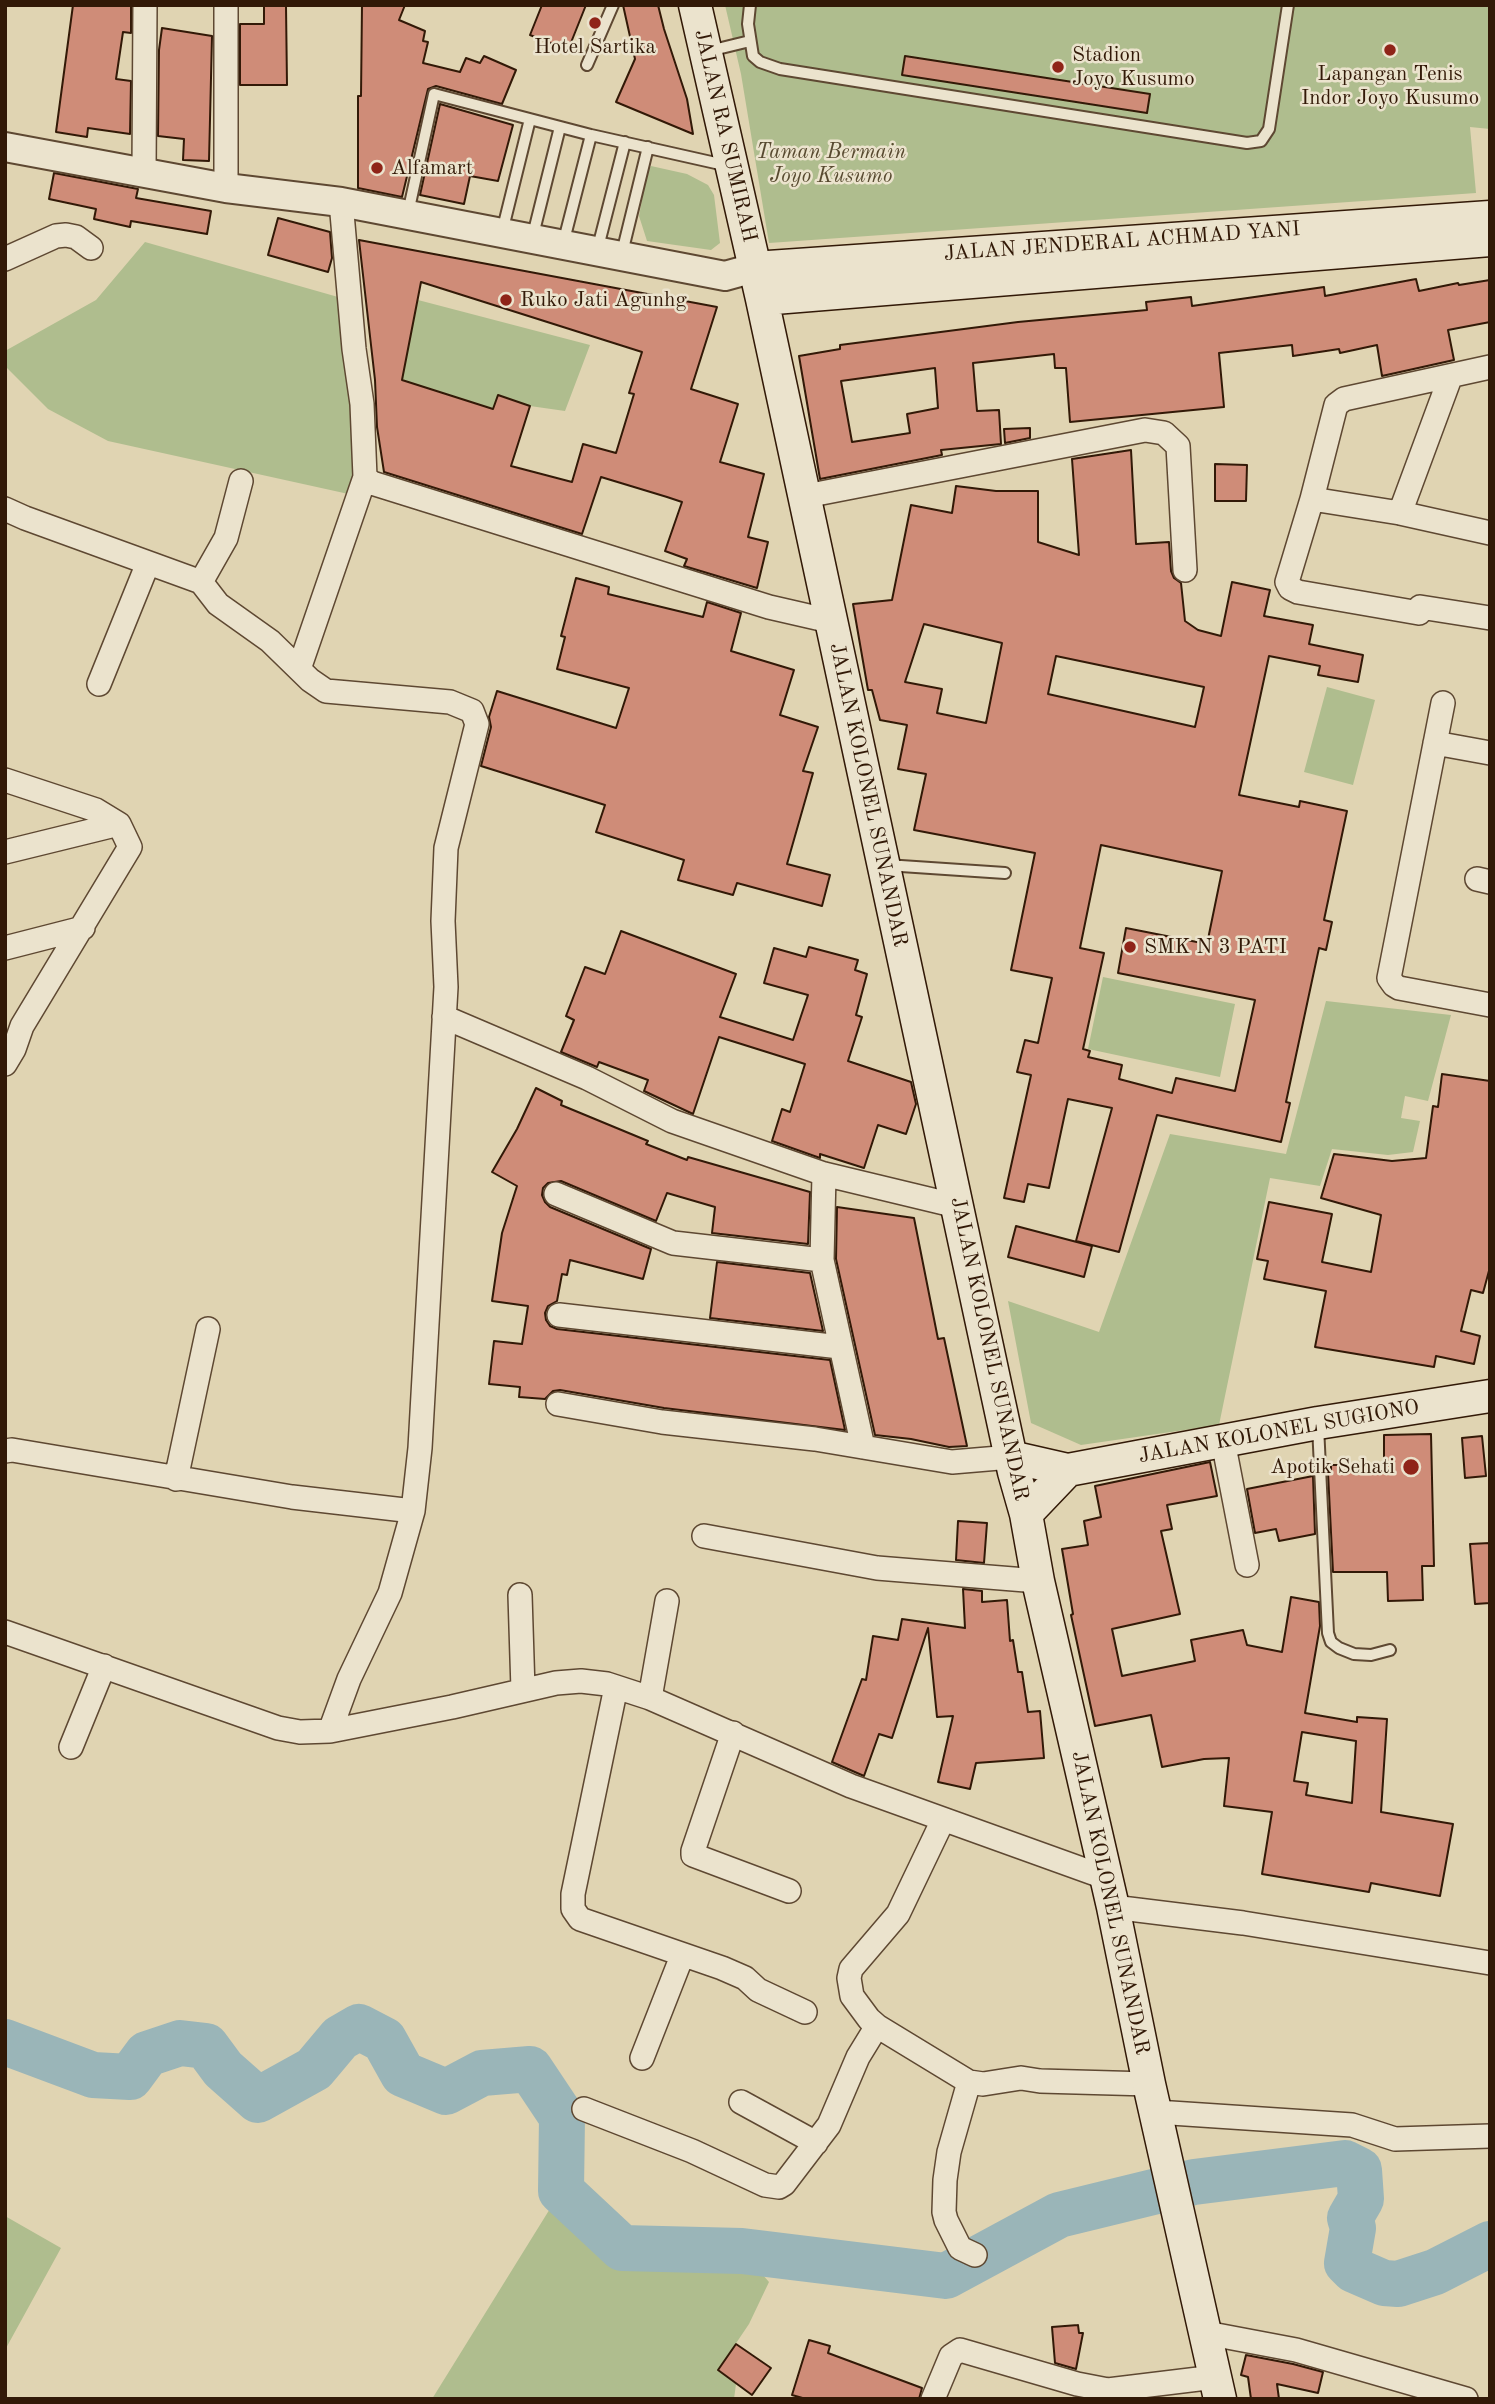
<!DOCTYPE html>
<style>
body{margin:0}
#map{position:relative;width:1495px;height:2404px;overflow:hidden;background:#e0d4b2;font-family:"Old Standard TT",serif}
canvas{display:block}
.frame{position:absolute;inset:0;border:7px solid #321907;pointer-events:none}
</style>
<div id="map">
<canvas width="1495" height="2404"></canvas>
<div class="frame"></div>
</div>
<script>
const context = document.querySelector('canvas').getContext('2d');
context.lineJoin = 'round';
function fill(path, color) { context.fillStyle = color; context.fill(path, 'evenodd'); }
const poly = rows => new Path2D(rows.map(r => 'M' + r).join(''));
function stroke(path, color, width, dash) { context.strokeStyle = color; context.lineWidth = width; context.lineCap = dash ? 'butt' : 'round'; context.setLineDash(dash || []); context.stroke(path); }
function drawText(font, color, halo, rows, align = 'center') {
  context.font = font + ' "Old Standard TT",serif'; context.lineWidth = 5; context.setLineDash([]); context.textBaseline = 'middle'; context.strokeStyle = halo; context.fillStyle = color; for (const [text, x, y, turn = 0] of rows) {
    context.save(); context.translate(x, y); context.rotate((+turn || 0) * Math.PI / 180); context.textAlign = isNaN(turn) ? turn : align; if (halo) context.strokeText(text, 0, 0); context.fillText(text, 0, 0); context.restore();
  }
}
const green = poly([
 [725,5,1488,5,1490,15,1490,129,1470,127,1476,193,769,243,741,74],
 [651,166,687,174,708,185,714,195,720,243,711,250,647,241,639,216,647,173],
 [145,242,345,299,359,479,353,495,108,441,48,409,5,366,5,351,96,300],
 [418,300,590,345,565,411,530,406,498,395,493,409,402,380],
 [1327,687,1375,700,1353,785,1304,772],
 [1103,977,1235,1004,1220,1077,1088,1049],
 [1326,1001,1451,1015,1428,1101,1405,1096,1401,1118,1420,1121,1413,1152,1388,1155,1332,1149,1320,1186,1270,1178,1219,1425,1081,1445,1031,1423,1008,1301,1099,1332,1170,1134,1286,1154],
 [561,2191,622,2248,742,2251,769,2282,749,2324,718,2370,736,2384,734,2399,432,2399],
 [5,2216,61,2248,5,2350]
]);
const river = poly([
 [5,2042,93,2075,130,2077,147,2054,180,2043,206,2046,223,2069,258,2100,314,2069,340,2038,359,2027,384,2040,403,2074,446,2092,482,2073,530,2069,562,2117,561,2191,622,2248,742,2251,946,2276,1059,2215,1194,2182,1345,2163,1359,2170,1361,2199,1350,2218,1353,2228,1347,2263,1354,2270,1384,2283,1398,2284,1435,2272,1490,2244]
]);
const building = poly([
 [73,5,131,5,131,33,123,32,116,79,131,81,130,134,88,128,87,137,56,132,73,5],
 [362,5,405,5,399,20,425,31,423,41,428,42,423,63,460,72,466,58,480,63,484,56,516,70,502,104,436,86,428,89,402,197,358,188,358,96,361,96,362,5],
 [542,5,586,5,568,50,530,35,542,5],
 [623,5,658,5,664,29,687,99,693,134,616,102,635,59,623,5],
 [264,6,286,6,287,85,240,85,240,24,264,24,264,6],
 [162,28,212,36,209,161,183,160,184,139,158,136,159,50,162,28],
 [905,56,1150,94,1147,113,902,75,905,56],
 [440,104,513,125,498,181,470,176,464,204,420,195,440,104],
 [54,173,138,189,136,198,211,211,207,234,131,221,130,227,94,219,96,209,49,199,54,173],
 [278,218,330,232,332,258,328,272,268,255,278,218],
 [359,240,717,307,691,389,738,404,720,462,764,474,748,537,768,542,757,588,684,566,687,559,665,551,682,502,667,497,601,477,582,534,384,472,377,427,375,380,359,240],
 [421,282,642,352,629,393,634,394,616,453,583,444,572,482,511,466,530,406,498,395,493,409,402,380,421,282],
 [1416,279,1419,291,1458,283,1459,285,1490,280,1490,322,1448,330,1454,360,1382,376,1377,345,1340,353,1339,349,1293,356,1292,345,1219,353,1224,407,1070,422,1066,368,1055,368,1054,354,973,363,977,411,999,410,1001,444,941,450,942,455,820,479,799,356,840,349,840,345,1018,322,1147,310,1146,302,1191,297,1192,306,1324,287,1325,296,1416,279],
 [935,368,938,408,907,414,910,433,852,442,841,381,935,368],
 [1030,428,1030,438,1005,443,1004,429,1030,428],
 [1131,450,1136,544,1169,542,1171,571,1174,578,1181,583,1185,621,1198,630,1221,636,1232,582,1270,590,1264,616,1313,625,1309,644,1363,655,1358,682,1318,675,1320,666,1269,656,1239,795,1299,807,1300,801,1347,811,1324,920,1332,922,1326,950,1319,948,1286,1102,1290,1103,1281,1142,1157,1115,1119,1252,1076,1241,1112,1108,1068,1099,1049,1188,1028,1184,1024,1202,1004,1198,1031,1075,1017,1072,1025,1040,1038,1043,1052,978,1011,970,1035,853,914,830,926,774,898,769,907,725,880,720,872,690,868,690,853,604,892,600,911,505,952,513,956,486,996,491,1038,491,1038,542,1079,555,1072,459,1131,450],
 [924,624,1002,643,986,723,937,713,942,689,905,682,924,624],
 [1056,656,1204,687,1195,727,1048,694,1056,656],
 [1101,845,1222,871,1207,944,1126,928,1118,973,1255,1000,1235,1091,1176,1078,1172,1093,1119,1079,1122,1065,1088,1057,1090,1051,1083,1049,1104,953,1080,948,1101,845],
 [1215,464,1247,465,1246,501,1215,501,1215,464],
 [576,578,609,587,608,594,703,617,707,602,741,613,731,651,794,670,780,715,818,727,803,771,813,773,787,864,830,875,822,906,737,883,733,895,678,880,684,860,596,832,605,805,481,766,491,727,489,717,497,691,616,728,629,688,557,669,565,637,561,636,576,578],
 [621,931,736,974,720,1017,793,1040,808,995,764,983,774,948,806,957,809,947,858,960,855,970,867,974,856,1015,862,1017,848,1061,911,1082,916,1104,906,1134,878,1125,864,1168,820,1154,820,1158,772,1141,782,1109,790,1112,805,1064,719,1037,693,1114,644,1091,648,1080,599,1062,597,1067,561,1052,574,1020,566,1016,585,967,605,974,621,931],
 [1442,1074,1490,1081,1490,1267,1483,1293,1471,1290,1461,1331,1480,1336,1474,1364,1436,1356,1434,1367,1315,1347,1326,1291,1264,1279,1268,1261,1257,1259,1269,1202,1332,1214,1322,1262,1371,1272,1381,1215,1321,1198,1334,1154,1392,1161,1426,1158,1433,1106,1438,1107,1442,1074],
 [536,1088,562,1101,561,1105,648,1141,646,1144,687,1160,688,1157,810,1192,808,1244,712,1233,715,1207,667,1193,656,1221,561,1181,548,1183,543,1188,542,1195,545,1202,550,1207,651,1249,643,1279,570,1260,567,1275,562,1274,557,1301,548,1306,545,1313,546,1320,550,1326,557,1329,830,1360,845,1430,664,1408,560,1390,553,1391,545,1399,519,1397,520,1387,489,1384,494,1341,522,1344,528,1306,492,1301,502,1233,517,1186,492,1172,517,1129,536,1088],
 [837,1207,914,1218,938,1339,944,1338,967,1446,949,1447,911,1439,875,1435,836,1259,837,1207],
 [1016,1226,1092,1246,1084,1277,1008,1257,1016,1226],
 [717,1262,810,1273,823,1331,710,1318,717,1262],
 [1431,1434,1434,1566,1422,1566,1423,1600,1388,1601,1387,1572,1333,1572,1328,1473,1331,1473,1331,1465,1384,1465,1384,1435,1431,1434],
 [1482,1436,1486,1476,1465,1478,1462,1438,1482,1436],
 [1210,1462,1217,1496,1167,1505,1172,1529,1161,1531,1180,1614,1112,1629,1122,1676,1195,1661,1191,1640,1243,1630,1247,1645,1282,1652,1291,1597,1319,1602,1320,1626,1305,1713,1357,1722,1357,1717,1387,1719,1381,1812,1453,1824,1440,1896,1371,1883,1369,1892,1262,1874,1272,1812,1224,1806,1229,1758,1204,1759,1162,1767,1151,1715,1095,1726,1071,1615,1073,1614,1062,1549,1088,1545,1084,1521,1101,1517,1095,1486,1210,1462],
 [1302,1732,1356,1741,1352,1803,1306,1795,1308,1783,1294,1781,1302,1732],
 [1313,1476,1315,1534,1279,1541,1276,1529,1255,1533,1247,1489,1313,1476],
 [958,1521,987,1523,984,1563,956,1560,958,1521],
 [1490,1543,1490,1603,1475,1604,1470,1544,1490,1543],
 [963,1589,982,1591,982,1602,1007,1600,1010,1641,1013,1640,1018,1672,1022,1672,1028,1712,1040,1711,1044,1758,976,1763,970,1789,938,1782,953,1716,937,1717,928,1628,892,1738,879,1734,864,1776,832,1762,862,1679,866,1680,873,1636,898,1640,902,1619,965,1628,963,1589],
 [1078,2325,1079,2333,1083,2333,1076,2369,1055,2363,1052,2327,1078,2325],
 [809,2340,830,2346,828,2353,922,2388,919,2399,806,2399,792,2395,809,2340],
 [736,2344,771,2368,752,2395,718,2370,736,2344],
 [1246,2355,1293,2364,1323,2372,1318,2393,1277,2384,1279,2399,1251,2399,1248,2377,1241,2375,1246,2355]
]);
const service = poly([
 [750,5,748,24,753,56,760,62,780,69,1247,143,1261,141,1269,129,1288,5],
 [709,51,750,41],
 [587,65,613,5],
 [408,213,434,94,591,135,729,166],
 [502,232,530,119],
 [532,239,560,127],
 [563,244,591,135],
 [597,251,625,142],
 [621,257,648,147],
 [886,865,1005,873],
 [1318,1426,1328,1633,1331,1642,1339,1648,1354,1654,1371,1655,1390,1650]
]);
const minor = poly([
 [226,5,226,188],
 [144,172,145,5],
 [341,202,354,349,362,404,365,477,372,483,769,607,830,621],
 [5,259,56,236,66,235,76,237,91,248],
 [1490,367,1344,399,1336,405,1312,499,1287,582,1290,588,1298,592,1419,613,1420,607,1490,618],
 [806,496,1145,430,1164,433,1178,446,1185,570],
 [1312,499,1400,513,1490,533],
 [5,509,25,518,201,582,218,604,270,641,310,680,326,691,450,702,472,711,477,724,446,848,443,921,446,987,420,1448,413,1511,390,1593,349,1679,330,1731],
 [1400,513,1450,378],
 [201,582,226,538,241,481],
 [299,669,365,477],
 [99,684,148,563],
 [1443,703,1389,978,1394,985,1399,988,1490,1005],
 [1435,743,1490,753],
 [5,780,96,810,119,824,130,847,22,1026,14,1049,5,1064],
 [5,852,119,824],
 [1477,879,1490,882],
 [5,948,83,928],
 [444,1017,587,1078,672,1121,824,1174,957,1206],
 [824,1174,822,1260,863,1447],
 [556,1194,673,1243,822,1260],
 [559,1315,840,1347],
 [558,1404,662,1422,815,1439,952,1462,1011,1457],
 [1223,1441,1247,1565],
 [5,1451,12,1450,292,1497,413,1511],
 [176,1479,208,1329],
 [704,1536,877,1568,1038,1581],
 [520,1595,523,1690],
 [5,1632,278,1728,300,1732,330,1731,452,1707,556,1683,581,1681,607,1684,650,1698,851,1786,1104,1877],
 [616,1687,573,1894,573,1909,580,1919,722,1968,745,1978,758,1990,805,2012],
 [650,1698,667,1601],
 [733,1733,693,1851,693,1855,789,1891],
 [71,1747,104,1666],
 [943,1820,898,1914,851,1969,849,1978,852,1996,869,2019,877,2026,969,2082,983,2084,1021,2078,1040,2081,1149,2084],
 [1113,1907,1243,1923,1490,1963],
 [642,2058,682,1956],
 [969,2082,949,2152,945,2180,944,2212,946,2220,960,2248,975,2255],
 [741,2102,816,2143],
 [584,2109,692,2151,765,2185,779,2187,784,2184,829,2125,858,2057,877,2026],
 [1156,2112,1352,2125,1395,2139,1490,2136],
 [1206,2333,1296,2350,1466,2399],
 [933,2399,951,2356,960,2350,1077,2384,1108,2390,1215,2377]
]);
const tertiary = poly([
 [5,147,226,188,341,202,725,276,754,268]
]);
const secondary = poly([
 [695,5,762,299,1014,1472,1026,1514,1038,1581,1113,1907,1149,2084,1220,2399],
 [754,268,1490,217],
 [762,299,1490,240],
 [1011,1457,1068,1470,1318,1423,1490,1396],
 [1026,1514,1068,1470]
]);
const markers = [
 [595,23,7,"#8f2418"],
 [1390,50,7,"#8f2418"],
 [1058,67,7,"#8f2418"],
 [377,168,7,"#8f2418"],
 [506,300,7,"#8f2418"],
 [1130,947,7,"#8f2418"],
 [1411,1467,9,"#8f2418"]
];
const poiNames = [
 ["Hotel Sartika",595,47,"center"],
 ["Stadion",1072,55],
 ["Joyo Kusumo",1072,79],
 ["Lapangan Tenis",1390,74,"center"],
 ["Indor Joyo Kusumo",1390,98,"center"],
 ["Alfamart",391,168],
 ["Ruko Jati Agunhg",520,300],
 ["SMK N 3 PATI",1144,947],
 ["Apotik Sehati",1395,1467,"right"]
];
const streetNames = [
 ["JALAN RA SUMIRAH",725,136,77],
 ["JALAN JENDERAL ACHMAD YANI",1122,242,-4],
 ["JALAN KOLONEL SUNANDAR",868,795,78],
 ["JALAN KOLONEL SUNANDAR",989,1349,78],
 ["JALAN KOLONEL SUGIONO",1279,1432,-10],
 ["JALAN KOLONEL SUNANDAR",1110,1903,78]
];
const parkNames = [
 ["Taman Bermain",831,152],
 ["Joyo Kusumo",831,176]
];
fill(green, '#afbd8e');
stroke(river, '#9ab5b8', 46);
fill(building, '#cf8c78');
stroke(building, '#321907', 2);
stroke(service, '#5e4832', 14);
stroke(minor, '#5e4832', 26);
stroke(tertiary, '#5e4832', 32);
stroke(secondary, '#321907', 35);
stroke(service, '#ebe3cd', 10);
stroke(minor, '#ebe3cd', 23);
stroke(tertiary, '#ebe3cd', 28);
stroke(secondary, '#ebe3cd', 32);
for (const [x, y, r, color] of markers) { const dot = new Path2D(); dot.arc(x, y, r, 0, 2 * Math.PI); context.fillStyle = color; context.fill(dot); stroke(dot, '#ebe3cd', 2.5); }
drawText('21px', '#321907', '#ebe3cd', poiNames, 'left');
drawText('21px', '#321907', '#ebe3cd', streetNames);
drawText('italic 21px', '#584a30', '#ebe3cd', parkNames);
</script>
